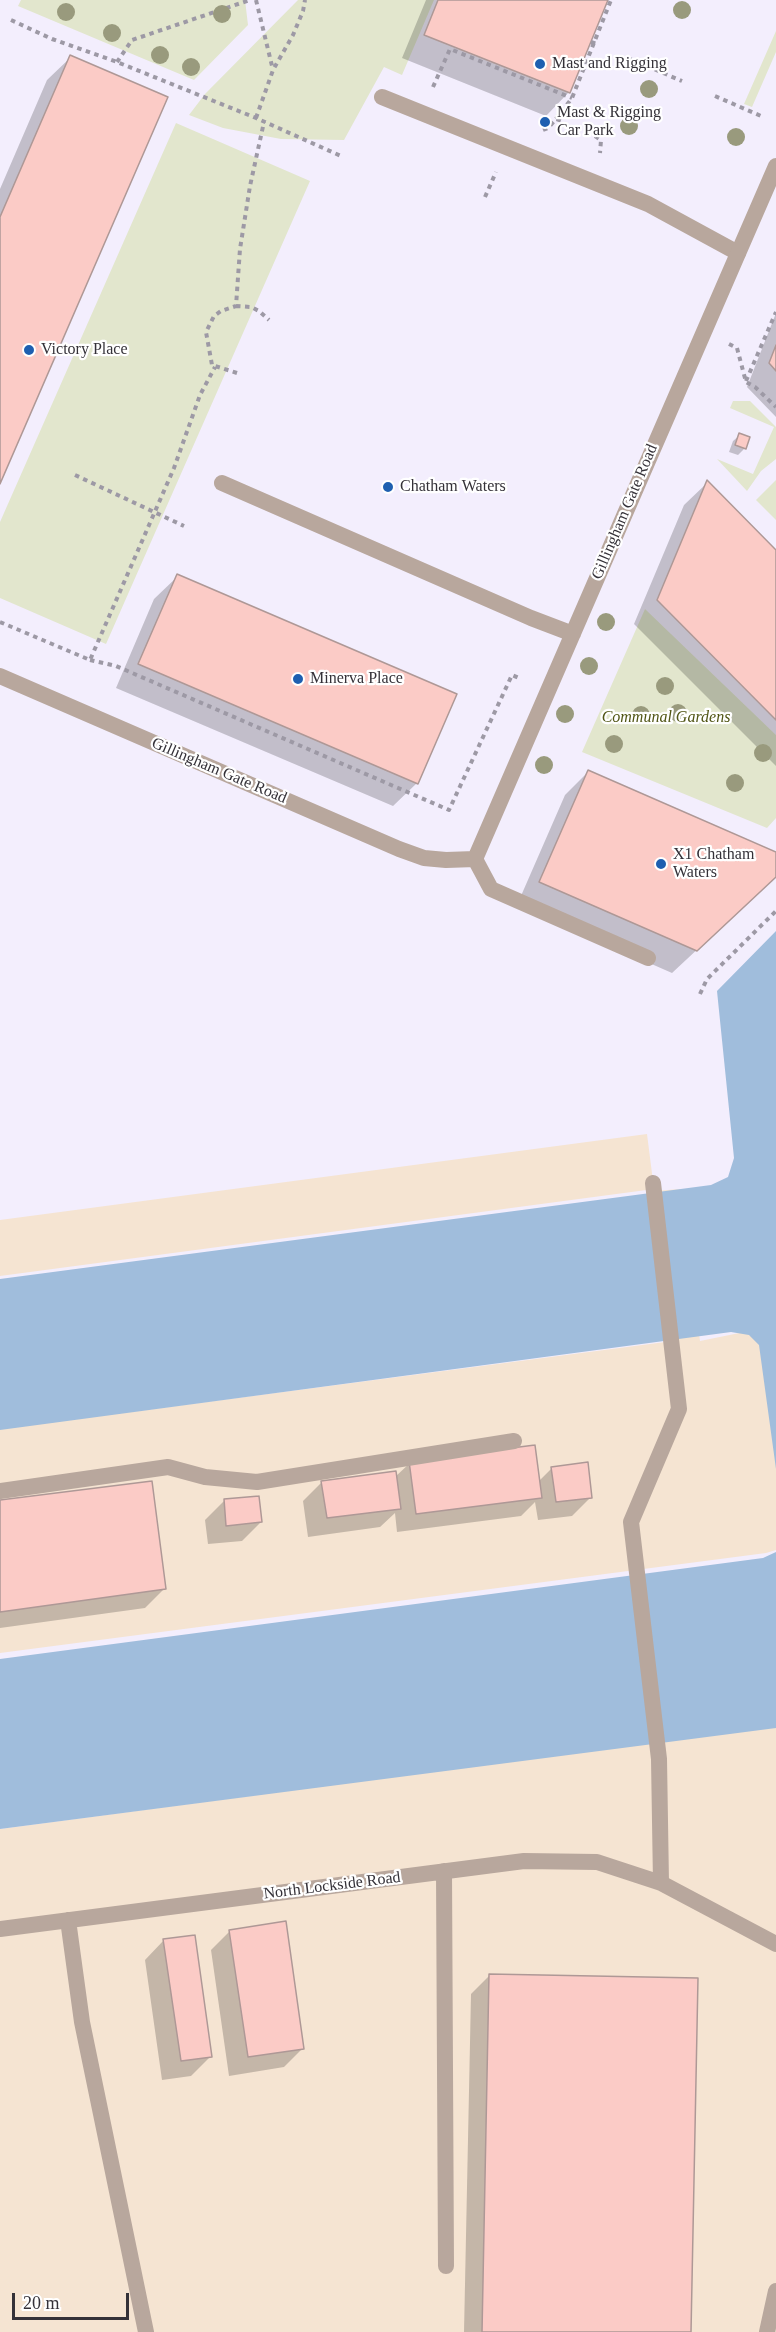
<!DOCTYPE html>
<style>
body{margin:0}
#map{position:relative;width:776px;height:2332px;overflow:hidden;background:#f3eefd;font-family:Georgia,serif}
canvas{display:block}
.scale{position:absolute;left:12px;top:2293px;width:117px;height:27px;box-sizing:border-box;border:3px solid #343138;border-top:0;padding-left:8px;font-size:18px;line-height:21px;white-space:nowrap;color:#343138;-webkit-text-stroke:4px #fff;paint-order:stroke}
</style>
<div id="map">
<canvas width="776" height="2332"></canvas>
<div class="scale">20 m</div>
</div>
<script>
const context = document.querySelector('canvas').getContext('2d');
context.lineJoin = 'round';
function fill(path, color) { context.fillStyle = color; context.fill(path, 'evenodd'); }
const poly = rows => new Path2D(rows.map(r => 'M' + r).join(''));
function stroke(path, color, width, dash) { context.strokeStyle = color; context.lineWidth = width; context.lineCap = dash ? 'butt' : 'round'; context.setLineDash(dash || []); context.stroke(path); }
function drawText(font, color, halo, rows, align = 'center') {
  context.font = font + ' Georgia,serif'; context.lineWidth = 4.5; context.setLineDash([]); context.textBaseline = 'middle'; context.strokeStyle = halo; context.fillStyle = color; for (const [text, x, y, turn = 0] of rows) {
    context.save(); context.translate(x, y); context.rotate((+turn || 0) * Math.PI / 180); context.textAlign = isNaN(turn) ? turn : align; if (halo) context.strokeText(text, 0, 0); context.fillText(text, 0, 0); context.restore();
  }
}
const industrial = poly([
 [647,1134,654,1189,0,1276,0,1220],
 [680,1189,700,1341,764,1328,776,1422,776,1550,766,1553,0,1653,0,1429,673,1341,655,1191],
 [776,1726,776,2332,0,2332,0,1829]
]);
const green = poly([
 [21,0,245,0,248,25,194,80,18,6],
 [298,0,434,0,402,75,384,67,344,140,281,139,223,128,189,115,205,94],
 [776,31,776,52,752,107,744,104],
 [176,123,310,181,106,644,0,598,0,522],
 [733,401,750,401,776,427,776,459,761,471,747,491,717,459,753,474,774,427,730,408],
 [776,480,776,520,756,500],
 [645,609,776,735,776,818,767,828,582,752]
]);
const water = poly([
 [776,931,776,1469,759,1345,749,1335,731,1332,0,1430,0,1279,711,1185,728,1177,734,1158,717,991],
 [776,1552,776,1728,0,1829,0,1659,763,1558]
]);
const shadow = poly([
 [426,0,606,0,569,92,546,116,402,58],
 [71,57,0,480,0,189,47,80],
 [776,313,776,417,747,387],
 [740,435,748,438,744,449,738,455,729,452,733,441],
 [707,483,776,552,776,766,634,624,684,505],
 [178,576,417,783,393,806,116,688,154,599],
 [588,772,776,853,776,876,672,973,517,905,565,795],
 [410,1463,538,1482,552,1468,591,1497,572,1516,538,1520,535,1502,521,1516,397,1532,395,1513,380,1527,308,1537,303,1501,322,1482,395,1477],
 [224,1501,261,1522,242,1541,208,1544,205,1520],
 [0,1502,164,1589,145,1608,0,1628],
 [230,1931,303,2048,284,2067,229,2076,211,1950],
 [164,1940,211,2056,191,2076,162,2080,145,1960],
 [490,1975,689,2332,464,2332,471,1994]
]);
const building = poly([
 [438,0,608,0,570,93,424,35,438,0],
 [70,55,168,97,0,484,0,217,70,55],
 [776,345,776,371,769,363,776,345],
 [739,433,750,437,746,449,735,445,739,433],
 [707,480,776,550,776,720,657,600,707,480],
 [177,574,457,694,418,784,138,664,177,574],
 [588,770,776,852,776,877,697,951,539,882,588,770],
 [535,1445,542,1498,416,1514,409,1461,535,1445],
 [588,1462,592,1498,556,1502,551,1467,588,1462],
 [396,1471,401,1509,327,1518,321,1481,396,1471],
 [152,1481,166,1589,0,1612,0,1500,152,1481],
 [259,1496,262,1522,226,1526,224,1499,259,1496],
 [286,1921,304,2049,248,2057,229,1930,286,1921],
 [195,1935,212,2057,181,2061,163,1939,195,1935],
 [489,1974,698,1978,691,2332,482,2332,489,1974]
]);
const path = poly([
 [256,0,273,70],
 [11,20,52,39,117,62,256,118,341,156],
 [591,42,597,44],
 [630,59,682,81],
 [117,62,132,40,250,0],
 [433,87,450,49,572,98],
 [715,96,761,116],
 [256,118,273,70,293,35,303,11,305,0],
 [556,119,572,98,611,0],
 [543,130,548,128,556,119,562,121],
 [595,136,601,140,600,153],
 [485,197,496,172],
 [236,306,251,307,259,311,269,320],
 [729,344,737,348,746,382,755,387,776,407],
 [237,373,212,365,206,332,214,316,221,311,236,306,240,249,250,186,264,122],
 [746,381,776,312],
 [75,475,184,526],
 [0,622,90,660,174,468,200,395,215,367],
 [90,660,116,666,449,810,512,675,521,679],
 [700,994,707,979,776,911]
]);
const service = poly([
 [382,97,648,204,738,253],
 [653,1183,679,1409,631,1522,659,1759,661,1883],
 [0,1491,168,1467,205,1477,257,1482,514,1441],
 [444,1871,446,2266],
 [68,1920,82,2022,146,2332],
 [0,1929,524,1861,597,1862,661,1883,776,1944],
 [767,2332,776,2291]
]);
const minor = poly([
 [222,483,531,618,573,634],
 [0,676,399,849,424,858,446,860,475,859],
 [475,859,776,166],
 [475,859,491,889,648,958]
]);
const trees = [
 [682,10],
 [66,12],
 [222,14],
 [112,33],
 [160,55],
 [191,67],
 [649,89],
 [629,126],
 [736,137],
 [606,622],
 [589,666],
 [665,686],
 [678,713],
 [565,714],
 [641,715],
 [614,744],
 [763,753],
 [544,765],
 [735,783]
];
const markers = [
 [540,64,6,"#1e5fb0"],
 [545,122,6,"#1e5fb0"],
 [29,350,6,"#1e5fb0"],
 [388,487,6,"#1e5fb0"],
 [298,679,6,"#1e5fb0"],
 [661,864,6,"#1e5fb0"]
];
const poiNames = [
 ["Mast and Rigging",552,64],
 ["Mast & Rigging",557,113],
 ["Car Park",557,131],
 ["Victory Place",41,350],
 ["Chatham Waters",400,487],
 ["Minerva Place",310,679],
 ["X1 Chatham",673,855],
 ["Waters",673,873]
];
const streetNames = [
 ["Gillingham Gate Road",625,512,-67],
 ["Gillingham Gate Road",219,771,23],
 ["North Lockside Road",332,1886,-7]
];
const parkNames = [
 ["Communal Gardens",666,718]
];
fill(industrial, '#f5e4d2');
fill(green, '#e2e6cd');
fill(water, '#a0bddc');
fill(shadow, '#0003');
fill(building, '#fbcbc6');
stroke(building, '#ae9896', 1.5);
stroke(path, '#9d99a5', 4, [4.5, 4.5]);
stroke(service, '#b8a79d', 16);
stroke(minor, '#b8a79d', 16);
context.fillStyle = '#999a7d';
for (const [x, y] of trees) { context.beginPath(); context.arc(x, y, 9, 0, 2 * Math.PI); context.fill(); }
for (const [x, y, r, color] of markers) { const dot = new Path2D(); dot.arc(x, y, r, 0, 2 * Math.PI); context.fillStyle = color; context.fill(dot); stroke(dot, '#fff', 2); }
drawText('16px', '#343138', '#fff', poiNames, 'left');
drawText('16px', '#343138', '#fff', streetNames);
drawText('italic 16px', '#505514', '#fff', parkNames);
</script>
